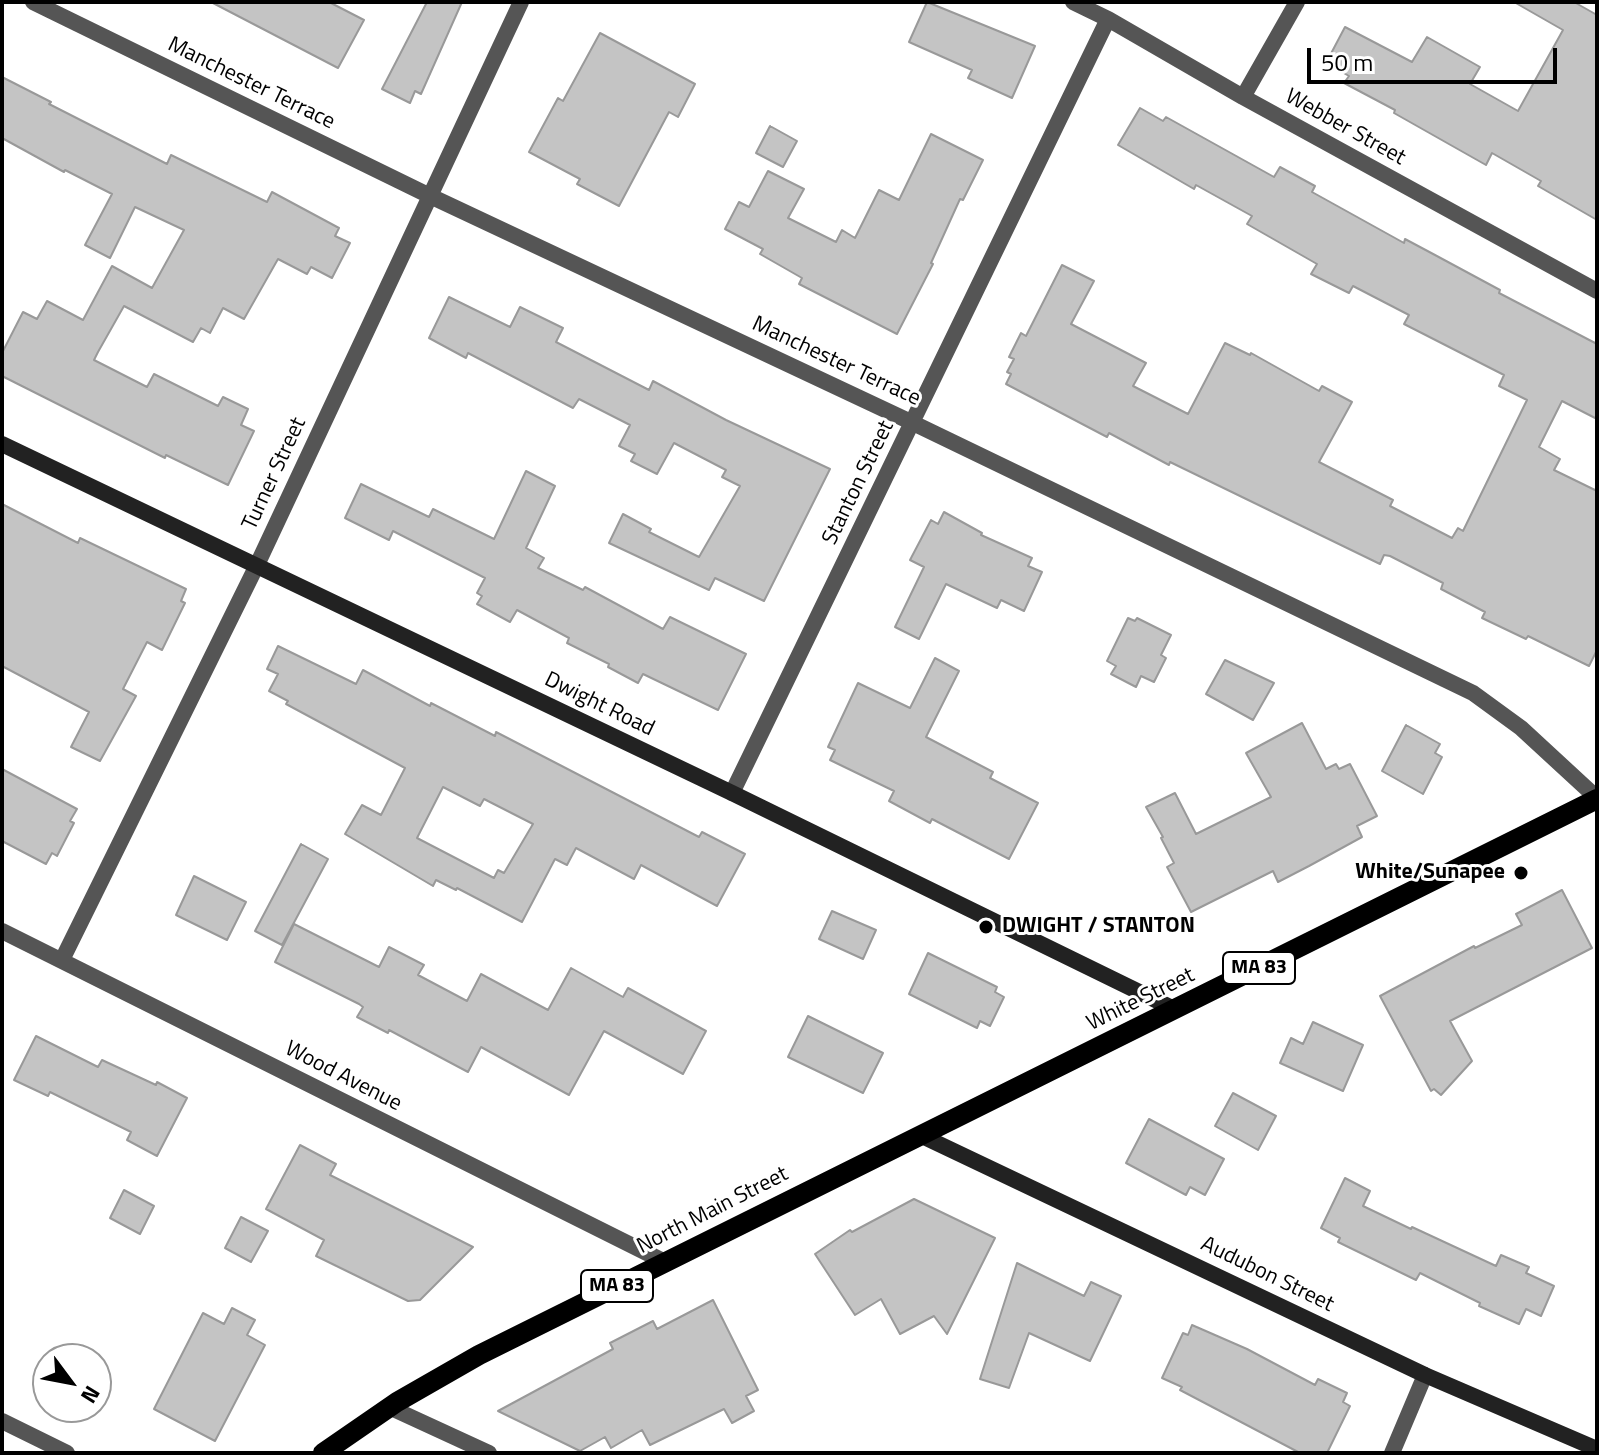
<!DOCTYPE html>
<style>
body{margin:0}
#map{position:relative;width:1599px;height:1455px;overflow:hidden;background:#fff;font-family:"Titillium Web",sans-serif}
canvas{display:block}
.frame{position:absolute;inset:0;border:4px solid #000;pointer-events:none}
.north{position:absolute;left:32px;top:1343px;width:80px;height:80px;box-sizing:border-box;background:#fff;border:2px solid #999;border-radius:50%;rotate:122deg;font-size:22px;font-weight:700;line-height:32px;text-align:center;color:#000}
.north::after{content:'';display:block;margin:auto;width:28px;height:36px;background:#000;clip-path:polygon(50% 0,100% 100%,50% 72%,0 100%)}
.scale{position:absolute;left:1307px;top:48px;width:250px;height:36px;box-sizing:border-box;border:4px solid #000;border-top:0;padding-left:10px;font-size:24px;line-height:28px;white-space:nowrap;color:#000;-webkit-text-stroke:6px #fff;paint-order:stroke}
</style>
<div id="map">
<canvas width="1599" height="1455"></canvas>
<div class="frame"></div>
<div class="north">N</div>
<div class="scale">50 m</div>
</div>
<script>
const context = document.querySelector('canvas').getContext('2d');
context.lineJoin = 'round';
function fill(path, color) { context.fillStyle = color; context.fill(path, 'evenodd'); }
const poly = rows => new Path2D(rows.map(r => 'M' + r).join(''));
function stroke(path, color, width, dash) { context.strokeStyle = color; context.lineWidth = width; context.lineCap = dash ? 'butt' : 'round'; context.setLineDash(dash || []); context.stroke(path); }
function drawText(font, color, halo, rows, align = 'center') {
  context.font = font + ' "Titillium Web",sans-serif'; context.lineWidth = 6; context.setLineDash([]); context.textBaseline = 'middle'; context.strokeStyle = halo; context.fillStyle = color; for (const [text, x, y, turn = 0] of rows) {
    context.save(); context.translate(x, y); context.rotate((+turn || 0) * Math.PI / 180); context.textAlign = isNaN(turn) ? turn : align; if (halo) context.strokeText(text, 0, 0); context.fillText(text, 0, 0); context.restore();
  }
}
const building = poly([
 [211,2,329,2,364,20,338,68,211,2],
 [427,2,462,2,421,94,415,91,410,103,382,89,427,2],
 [927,2,1035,46,1012,98,968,78,972,70,909,42,927,2],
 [1514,2,1574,2,1597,15,1597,220,1538,186,1541,181,1492,153,1486,165,1394,113,1395,110,1344,83,1349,76,1326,63,1345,27,1412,62,1427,37,1480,67,1470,84,1518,111,1563,30,1514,2],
 [600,33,695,84,678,117,669,112,619,206,577,184,580,179,529,152,558,98,563,101,600,33],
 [2,77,51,102,49,104,167,164,171,155,267,202,272,192,339,228,335,236,350,243,332,278,311,267,307,274,278,259,244,319,223,308,210,333,201,328,193,342,124,306,98,352,94,360,147,387,154,374,218,406,223,397,248,409,241,425,254,431,228,485,166,455,165,458,2,376,2,353,23,312,37,319,47,301,83,320,112,266,152,288,184,230,135,207,110,258,85,245,112,194,65,170,64,172,2,138,2,77],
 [1140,108,1163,121,1166,117,1274,177,1280,167,1315,186,1312,192,1404,243,1405,239,1435,255,1500,290,1499,293,1597,344,1597,419,1562,401,1539,447,1560,459,1554,470,1597,491,1597,650,1589,666,1528,636,1526,639,1482,618,1485,612,1441,589,1443,583,1390,556,1384,555,1380,564,1170,462,1169,465,1109,433,1107,437,1006,384,1011,374,1007,372,1014,359,1009,357,1021,333,1026,336,1062,265,1094,281,1071,324,1146,363,1133,386,1188,414,1225,343,1250,355,1251,353,1319,391,1322,386,1352,402,1319,462,1393,500,1390,506,1452,538,1458,528,1463,531,1527,400,1499,386,1504,375,1404,324,1409,315,1353,286,1349,293,1311,274,1317,264,1247,224,1252,216,1196,185,1194,189,1118,145,1140,108],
 [770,126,797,141,783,167,756,153,770,126],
 [931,134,983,160,963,200,960,199,931,263,933,264,897,334,799,284,802,278,760,254,763,249,725,229,739,202,749,207,768,171,804,189,788,218,836,242,842,230,855,238,879,190,899,200,931,134],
 [449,297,510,327,520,307,563,328,556,342,649,390,653,381,726,420,830,469,764,601,715,578,709,590,609,543,623,514,651,529,649,532,699,557,740,486,722,477,726,470,674,443,657,474,631,461,635,454,619,446,630,425,579,399,573,408,468,353,466,358,429,338,449,297],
 [526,471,555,486,526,548,544,558,538,568,583,590,585,587,663,629,670,617,746,654,718,710,643,674,638,683,608,667,609,664,567,643,569,638,517,610,510,622,477,604,482,596,477,593,485,578,393,531,389,540,345,518,361,484,429,517,433,509,494,539,526,471],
 [2,504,78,543,80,538,186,589,181,601,185,603,162,650,147,642,123,689,136,696,100,761,71,747,89,712,2,666,2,504],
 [944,512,982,533,981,535,1032,558,1028,566,1042,572,1024,611,1001,600,997,608,946,584,919,639,895,627,924,567,910,560,931,520,938,524,944,512],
 [1128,618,1135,621,1137,618,1171,635,1161,655,1166,658,1154,682,1141,676,1136,687,1111,674,1116,666,1107,661,1128,618],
 [278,646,356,684,363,670,430,706,431,703,495,736,496,732,699,837,702,832,745,854,717,906,641,865,634,879,576,848,567,865,555,859,522,922,457,888,456,890,436,880,433,886,345,834,362,805,381,815,405,768,286,704,288,701,269,691,278,674,267,669,278,646],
 [443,787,480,806,484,799,533,824,504,873,498,870,494,878,417,838,443,787],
 [935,658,959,671,926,737,993,772,990,778,1038,803,1009,859,932,819,930,823,889,801,894,791,830,760,835,750,828,747,858,683,910,708,935,658],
 [1225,660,1274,683,1253,720,1206,694,1225,660],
 [1302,723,1326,769,1336,764,1339,769,1350,764,1377,816,1357,826,1362,837,1309,866,1278,882,1273,871,1191,912,1167,867,1174,863,1161,838,1163,837,1146,807,1175,793,1196,834,1271,797,1246,753,1302,723],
 [1406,725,1440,744,1435,753,1442,757,1423,794,1382,771,1406,725],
 [2,769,77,809,70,821,74,823,57,856,52,853,46,864,2,841,2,769],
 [301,844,328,859,282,945,255,931,301,844],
 [194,876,246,902,227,940,176,915,194,876],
 [1562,890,1592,948,1450,1021,1472,1061,1441,1095,1434,1089,1431,1091,1380,996,1474,946,1475,948,1522,925,1516,914,1562,890],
 [832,911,876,930,863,959,819,939,832,911],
 [294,924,379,967,389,947,424,965,418,975,467,1001,481,974,548,1010,571,968,623,997,628,988,706,1031,683,1074,604,1031,569,1095,481,1047,468,1072,389,1030,388,1033,357,1017,363,1007,359,1004,275,962,294,924],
 [928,953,997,987,995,992,1004,997,990,1026,980,1021,977,1028,909,994,928,953],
 [808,1016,883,1053,863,1093,788,1057,808,1016],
 [1313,1022,1363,1045,1343,1091,1280,1063,1291,1038,1303,1044,1313,1022],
 [36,1036,98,1067,102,1060,156,1085,157,1082,187,1098,157,1156,127,1140,131,1132,50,1092,48,1096,14,1080,36,1036],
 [1233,1093,1276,1116,1258,1150,1215,1126,1233,1093],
 [1149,1119,1224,1159,1205,1195,1190,1187,1186,1195,1126,1163,1149,1119],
 [300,1145,336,1164,330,1175,473,1247,420,1300,408,1301,316,1256,324,1240,266,1209,300,1145],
 [1345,1178,1370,1191,1363,1206,1411,1229,1412,1227,1496,1266,1501,1255,1529,1267,1526,1273,1554,1286,1541,1316,1526,1309,1519,1324,1479,1306,1480,1303,1420,1273,1416,1280,1338,1242,1340,1238,1321,1228,1345,1178],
 [124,1190,154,1206,140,1234,110,1218,124,1190],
 [914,1199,995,1238,947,1334,934,1316,900,1334,881,1299,855,1315,815,1254,850,1230,852,1232,914,1199],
 [241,1217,268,1231,251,1262,225,1248,241,1217],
 [1017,1263,1084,1296,1091,1282,1121,1296,1090,1361,1029,1333,1009,1388,980,1379,1017,1263],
 [713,1300,758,1390,746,1396,754,1411,732,1423,724,1409,650,1445,642,1430,611,1448,605,1437,580,1451,498,1411,613,1349,610,1343,653,1321,657,1329,713,1300],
 [232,1308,255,1320,247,1335,265,1345,215,1441,154,1409,203,1313,224,1324,232,1308],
 [1192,1325,1247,1349,1315,1385,1318,1379,1347,1393,1343,1402,1350,1406,1327,1453,1300,1453,1180,1390,1182,1387,1162,1378,1183,1333,1188,1335,1192,1325]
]);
const street = poly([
 [33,2,428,195,913,423,1473,693,1521,728,1597,798],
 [1073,2,1108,19,1243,97,1597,291],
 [1243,97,1297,2],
 [732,793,1108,19],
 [2,931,665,1262],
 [62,960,257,565,521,2],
 [389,1407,489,1453],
 [2,1421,67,1453],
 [1392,1453,1425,1375]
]);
const secondary = poly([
 [2,444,732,793,1176,1010],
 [920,1135,1425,1375,1597,1449]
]);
const primary = poly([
 [323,1453,397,1402,479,1355,1597,799]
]);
const markers = [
 [1521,873,8,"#000"],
 [986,927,8,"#000"]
];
const shields = [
 [1259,968,72],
 [617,1286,72]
];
const shieldNames = [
 ["MA 83",1259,968],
 ["MA 83",617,1286]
];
const streetNames = [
 ["Manchester Terrace",251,84,26],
 ["Webber Street",1345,128,29],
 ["Manchester Terrace",836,362,25],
 ["Turner Street",275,474,-65],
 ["Stanton Street",859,483,-64],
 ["Dwight Road",599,705,26],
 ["White Street",1141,1000,-26],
 ["Wood Avenue",343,1077,27],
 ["North Main Street",713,1211,-27],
 ["Audubon Street",1267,1275,26]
];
const poiNames = [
 ["White/Sunapee",1505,873],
 ["DWIGHT / STANTON",1002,927,"left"]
];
fill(building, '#c4c4c4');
stroke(building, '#999', 2);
stroke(street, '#555', 16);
stroke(secondary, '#222', 16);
stroke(primary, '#000', 20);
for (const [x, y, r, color] of markers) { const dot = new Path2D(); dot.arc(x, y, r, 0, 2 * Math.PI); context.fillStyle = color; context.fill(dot); stroke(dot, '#fff', 3); }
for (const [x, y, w] of shields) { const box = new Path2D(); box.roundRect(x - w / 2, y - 16, w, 32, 6); context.fillStyle = '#fff'; context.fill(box); stroke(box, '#000', 2); }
drawText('bold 20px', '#000', null, shieldNames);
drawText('22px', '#000', '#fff', streetNames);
drawText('bold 22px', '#000', '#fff', poiNames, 'right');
</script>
